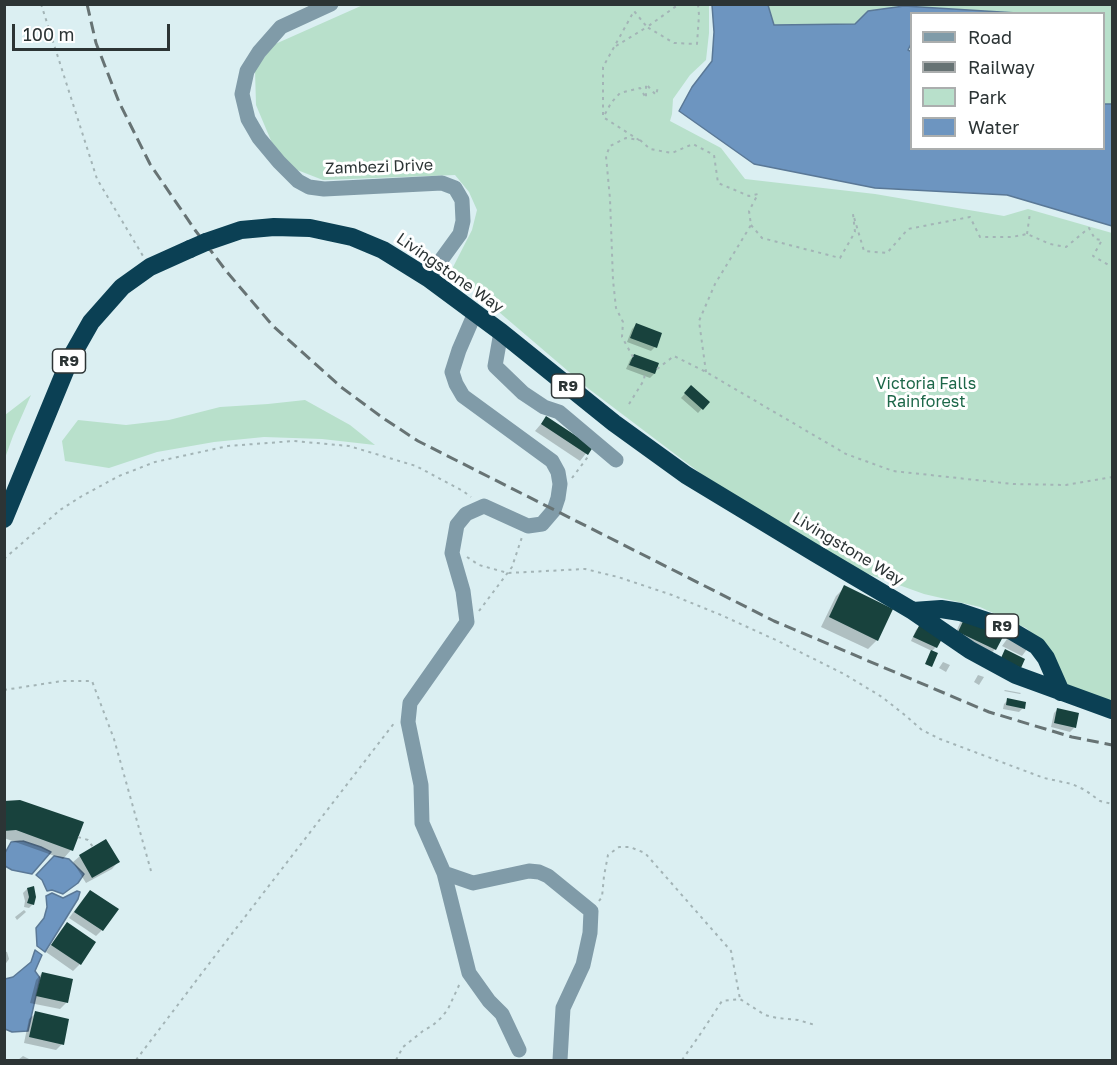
<!DOCTYPE html>
<style>
body{margin:0}
#map{position:relative;width:1117px;height:1065px;overflow:hidden;background:#dbeff2;font-family:"Golos Text",sans-serif}
canvas{display:block}
.frame{position:absolute;inset:0;border:6px solid #2c3435;pointer-events:none}
.legend{position:absolute;left:910px;top:12px;width:195px;height:138px;box-sizing:border-box;background:#fff;border:2px solid #abaeae;margin:0;padding:8px 10px;list-style:none;font-size:18px;color:#2c3435}
.legend li{display:flex;align-items:center;gap:12px;height:30px}
.legend b{width:30px;border:2px solid #abaeae}
.scale{position:absolute;left:12px;top:24px;width:158px;height:27px;box-sizing:border-box;border:3px solid #2c3435;border-top:0;padding-left:8px;font-size:18px;line-height:21px;white-space:nowrap;color:#2c3435;-webkit-text-stroke:4px #fff;paint-order:stroke}
</style>
<div id="map">
<canvas width="1117" height="1065"></canvas>
<div class="frame"></div>
<ul class="legend">
<li><b style="height:8px;background:#809ba8"></b>Road</li>
<li><b style="height:8px;background:#677374"></b>Railway</li>
<li><b style="height:16px;background:#b8e0cb"></b>Park</li>
<li><b style="height:16px;background:#6d95c0"></b>Water</li>
</ul>
<div class="scale">100 m</div>
</div>
<script>
const context = document.querySelector('canvas').getContext('2d');
context.lineJoin = 'round';
function fill(path, color) { context.fillStyle = color; context.fill(path, 'evenodd'); }
const poly = rows => new Path2D(rows.map(r => 'M' + r).join(''));
function stroke(path, color, width, dash) { context.strokeStyle = color; context.lineWidth = width; context.lineCap = dash ? 'butt' : 'round'; context.setLineDash(dash || []); context.stroke(path); }
function drawText(font, color, halo, rows, align = 'center') {
  context.font = font + ' "Golos Text",sans-serif'; context.lineWidth = 6; context.setLineDash([]); context.textBaseline = 'middle'; context.strokeStyle = halo; context.fillStyle = color; for (const [text, x, y, turn = 0] of rows) {
    context.save(); context.translate(x, y); context.rotate((+turn || 0) * Math.PI / 180); context.textAlign = isNaN(turn) ? turn : align; if (halo) context.strokeText(text, 0, 0); context.fillText(text, 0, 0); context.restore();
  }
}
const green = poly([
 [363,5,709,5,709,33,706,60,690,75,673,99,672,114,670,121,721,148,745,179,875,194,1004,216,1028,209,1112,233,1112,702,1068,687,1050,650,1026,628,980,607,924,594,857,570,704,476,589,389,451,271,472,230,477,210,469,192,455,175,323,180,292,168,272,143,256,105,255,70,273,45],
 [768,5,1112,5,1112,104,1104,104,1104,14,1014,14,1014,13,904,6,868,11,855,24,773,25],
 [31,395,13,436,5,458,5,415],
 [305,400,350,425,375,445,322,439,264,437,214,442,157,452,109,468,65,461,62,441,78,420,126,425,169,420,220,407,268,404]
]);
const water = poly([
 [712,5,768,5,774,25,855,24,868,11,904,6,1017,13,912,14,911,44,908,50,912,52,912,148,1104,148,1104,104,1112,104,1112,226,1007,195,875,188,754,164,679,111,692,87,712,61,714,32,712,5],
 [23,841,41,847,51,852,32,874,12,870,5,866,5,853,11,842,23,841],
 [54,856,69,859,84,874,78,883,63,894,52,890,47,891,42,880,36,875,54,856],
 [77,891,80,892,78,899,45,952,37,946,36,928,44,918,47,907,46,896,52,893,63,898,77,891],
 [35,950,42,955,35,971,40,978,28,1031,12,1032,5,1029,5,979,13,977,31,962,35,950]
]);
const shadow = poly([
 [636,325,655,347,651,351,627,342,632,329],
 [634,355,657,364,654,374,650,378,626,369,630,360],
 [691,387,708,402,698,413,681,398],
 [546,418,591,447,580,461,535,431],
 [845,587,877,640,868,649,821,627,836,596],
 [967,616,995,649,989,656,953,639,960,623],
 [920,626,936,647,932,651,911,641,916,630],
 [1010,635,1030,645,1022,656,1002,646],
 [943,662,950,665,946,672,939,668],
 [978,675,984,677,979,685,974,682],
 [1005,690,1021,693,1020,694,1004,691],
 [1008,700,1023,708,1019,712,1003,709,1004,704],
 [1058,709,1074,728,1070,732,1051,727,1054,713],
 [4,803,71,850,63,859,4,838],
 [80,856,118,862,112,869,86,883,73,862],
 [33,888,33,904,29,908,24,907,25,901,23,893,27,889],
 [90,892,102,930,96,936,69,918,84,898],
 [24,910,26,912,17,920,15,917],
 [67,924,94,943,80,964,73,971,46,952,61,930],
 [4,951,7,952,9,959,4,966],
 [42,973,67,1002,60,1009,30,1003,36,980],
 [36,1013,62,1044,56,1050,24,1043,29,1019],
 [23,1056,31,1060,18,1060]
]);
const building = poly([
 [636,323,662,333,657,348,630,338],
 [634,354,659,363,655,374,629,365],
 [691,385,710,402,703,410,684,393],
 [546,416,593,447,588,455,541,424],
 [844,585,893,609,878,641,829,617],
 [966,615,1005,633,996,650,958,632],
 [920,624,944,635,937,648,913,637],
 [1005,649,1025,659,1021,668,1001,658],
 [931,650,938,653,932,667,925,664],
 [1007,698,1026,702,1025,709,1006,705],
 [1057,708,1079,713,1076,728,1054,723],
 [20,800,84,822,73,851,16,830,4,831,4,801],
 [106,839,120,862,92,878,79,855],
 [34,886,36,897,34,905,27,903,29,897,27,888],
 [90,890,119,909,103,931,74,912],
 [67,922,96,942,81,965,51,945],
 [42,972,73,979,68,1003,36,996],
 [35,1011,69,1019,64,1045,29,1037]
]);
const path = poly([
 [41,4,97,179,143,256],
 [616,46,647,27,674,43,697,44,699,15,698,4],
 [605,114,611,103,620,93,640,88,646,98,646,84,656,95,658,87],
 [640,140,650,149,672,153,693,144,714,155,718,183,749,196,758,194,749,211,751,225,715,284,699,321,706,372],
 [751,225,762,238,840,258,855,232,853,214,864,251,887,253,908,229,970,217,980,237,1012,237,1027,234,1050,244,1066,247,1089,228,1095,239,1102,240,1093,256,1112,267],
 [1027,234,1030,213],
 [633,357,622,337,623,322,616,308,613,280,610,199,606,156,610,146,626,138,639,140,603,117,603,67,634,11,647,27,679,4],
 [657,369,674,356,706,372,846,454,893,471,1013,484,1066,485,1112,477],
 [629,404,644,380,645,371],
 [572,478,590,454],
 [467,557,479,565,508,573,585,569,618,577,672,595,721,615,778,641,844,674,882,697,906,716,922,730,940,739,1044,778,1072,784,1085,790,1100,801,1112,804],
 [4,559,60,510,82,496,119,476,155,462,228,446,294,441,349,446,416,466,463,491,471,497],
 [479,611,512,567,522,537],
 [4,690,62,681,92,681,114,739,151,871],
 [78,837,88,840,93,847],
 [599,901,602,897,604,876,608,855,619,847,630,847,645,853,731,951,740,999],
 [136,1060,221,948,395,722],
 [396,1060,403,1047,423,1031,433,1025,442,1017,448,1009,461,981],
 [682,1060,699,1036,722,1001,740,999,765,1015,777,1018,798,1020,815,1025]
]);
const minor = poly([
 [331,4,281,27,259,52,247,71,242,94,248,119,259,138,279,162,298,181,309,187,324,189,442,183,455,188,462,200,463,221,460,234,428,278],
 [475,313,459,350,452,372,456,384,463,396,552,461,558,472,560,484,558,498,554,510,542,524,528,526,484,506,466,514,457,525,452,553,463,591,467,622,410,703,408,722,421,785,422,823,444,873,469,973,489,1001,502,1014,519,1050],
 [501,332,495,366,523,393,544,407,559,412,616,460],
 [444,873,473,883,529,871,539,872,548,876,591,911,590,933,583,965,563,1008,560,1060]
]);
const highway = poly([
 [206,242,241,230,274,227,310,228,352,237,383,250,428,278,501,332,614,423,686,475,815,553,913,611,970,650,1016,675,1112,710],
 [4,519,70,359,91,322,122,287,150,267,190,249],
 [913,611,941,609,960,612,1005,627,1037,646,1046,658,1061,692]
]);
const rail = poly([
 [87,4,96,43,119,102,150,164,195,230,227,272,273,326,341,387,383,418,418,441,774,621,989,712,1072,737,1112,745]
]);
const highwayBridge = poly([
 [190,249,206,242]
]);
const shields = [
 [69,361,33],
 [568,386,33],
 [1002,626,33]
];
const shieldNames = [
 ["R9",69,361],
 ["R9",568,386],
 ["R9",1002,626]
];
const streetNames = [
 ["Zambezi Drive",379,167,-2],
 ["Livingstone Way",450,273,35],
 ["Livingstone Way",848,549,31]
];
const parkNames = [
 ["Victoria Falls",926,384],
 ["Rainforest",926,402]
];
fill(green, '#b8e0cb');
fill(water, '#6d95c0');
stroke(water, '#5a7896', 1.5);
fill(shadow, '#0003');
fill(building, '#18423d');
stroke(path, '#a3b4b6', 2, [3, 4.5]);
stroke(minor, '#809ba8', 15);
stroke(highway, '#0b4054', 18);
stroke(rail, '#677374', 3, [12, 6]);
stroke(highwayBridge, '#0b4054', 18);
for (const [x, y, w] of shields) { const box = new Path2D(); box.roundRect(x - w / 2, y - 12, w, 24, 4.5); context.fillStyle = '#fff'; context.fill(box); stroke(box, '#2c3435', 1.5); }
drawText('bold 15px', '#2c3435', null, shieldNames);
drawText('16px', '#2c3435', '#fff', streetNames);
drawText('16px', '#1d6749', '#fff', parkNames);
</script>
